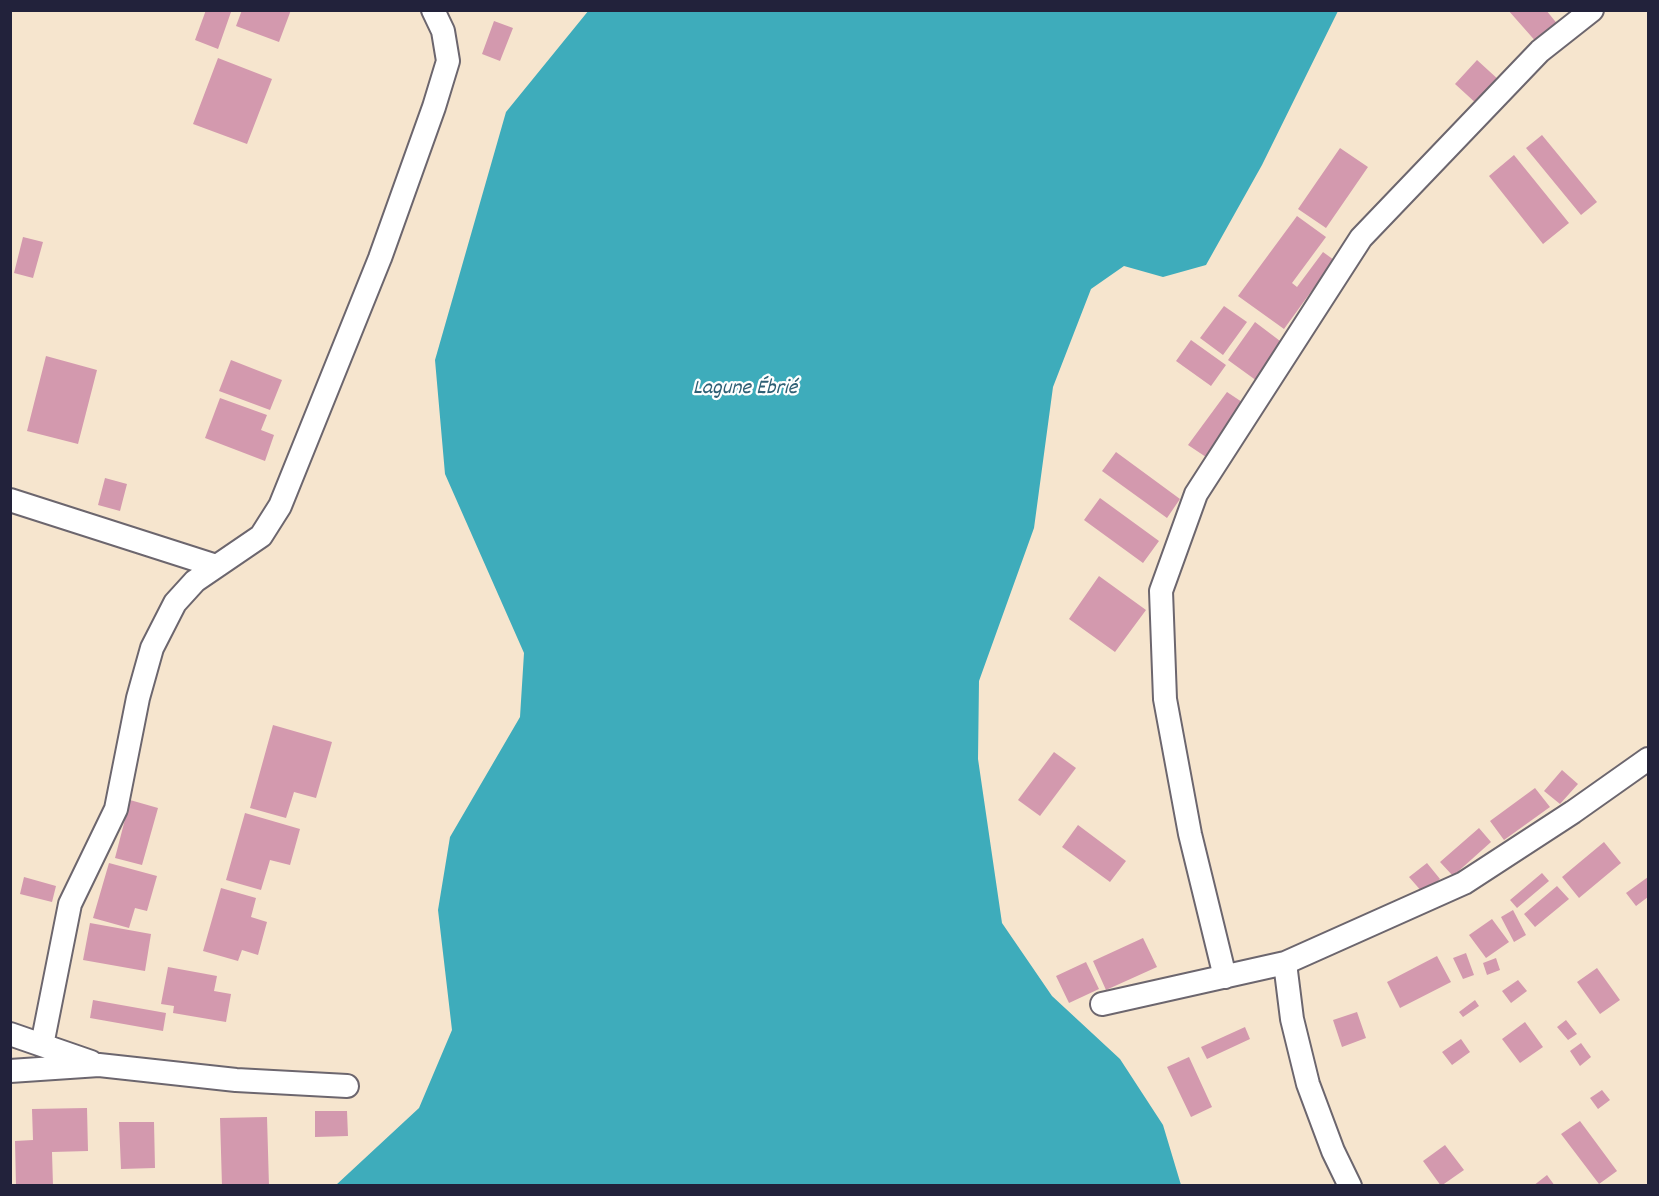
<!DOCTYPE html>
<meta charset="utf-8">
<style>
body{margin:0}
#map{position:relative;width:1659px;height:1196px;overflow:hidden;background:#f6e5ce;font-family:Dekko,sans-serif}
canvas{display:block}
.frame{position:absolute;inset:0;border:12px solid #22223b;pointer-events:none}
</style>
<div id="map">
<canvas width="1659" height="1196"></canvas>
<div class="frame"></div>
</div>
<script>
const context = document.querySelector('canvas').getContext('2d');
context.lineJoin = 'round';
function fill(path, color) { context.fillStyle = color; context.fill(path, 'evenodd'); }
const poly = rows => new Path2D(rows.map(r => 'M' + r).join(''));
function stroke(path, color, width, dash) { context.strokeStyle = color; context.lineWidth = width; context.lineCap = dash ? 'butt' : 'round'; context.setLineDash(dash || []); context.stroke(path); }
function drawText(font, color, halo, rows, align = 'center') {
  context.font = font + ' Dekko,sans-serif'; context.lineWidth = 4.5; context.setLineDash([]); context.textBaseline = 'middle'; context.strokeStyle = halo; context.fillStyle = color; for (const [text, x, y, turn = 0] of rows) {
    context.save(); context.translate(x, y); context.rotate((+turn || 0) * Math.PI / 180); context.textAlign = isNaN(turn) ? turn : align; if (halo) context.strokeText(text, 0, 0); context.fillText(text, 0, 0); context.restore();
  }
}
const water = poly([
 [589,10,1338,11,1262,165,1206,265,1163,277,1124,266,1091,289,1053,387,1034,528,979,681,978,759,1002,923,1052,996,1120,1059,1163,1125,1181,1185,336,1185,419,1108,452,1030,438,910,450,837,520,717,524,653,445,474,435,360,506,112]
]);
const building = poly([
 [206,10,231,12,218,49,195,40],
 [242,10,291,10,279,42,236,26],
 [1508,10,1546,10,1559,26,1538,44],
 [494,21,513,28,500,61,482,54],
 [218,58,272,79,247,144,193,124],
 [1477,60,1500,81,1478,105,1455,84],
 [1542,135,1597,202,1581,215,1526,148],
 [1340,148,1368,167,1326,228,1298,209],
 [1514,155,1569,223,1543,244,1489,176],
 [1297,216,1326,237,1292,283,1297,287,1323,252,1334,260,1284,329,1238,296],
 [23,237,43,242,33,278,14,273],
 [1224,306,1247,322,1223,355,1200,338],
 [1255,322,1284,344,1257,381,1228,360],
 [1191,340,1226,365,1211,386,1176,361],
 [46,356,97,370,78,444,27,431],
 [231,360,282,380,270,410,219,391],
 [1227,392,1245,404,1206,457,1188,445],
 [220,398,267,415,261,430,274,435,265,461,205,438],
 [1116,452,1180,499,1167,518,1102,471],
 [105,478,127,484,120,511,98,505],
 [1100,498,1159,541,1143,563,1084,520],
 [1099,576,1146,610,1115,652,1069,619],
 [273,725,332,742,316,798,294,792,286,818,250,808],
 [1054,752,1076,768,1040,816,1018,800],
 [1562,770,1578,784,1560,804,1544,791],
 [1535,788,1550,807,1504,840,1490,821],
 [130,800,158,808,142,865,115,858],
 [245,813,300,829,290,865,270,860,261,890,226,880],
 [1078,825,1126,861,1110,882,1062,847],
 [1479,828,1491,842,1453,876,1440,862],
 [1604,842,1621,863,1579,898,1562,877],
 [109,863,157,876,147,911,135,908,129,928,93,918],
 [1427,863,1440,879,1423,893,1409,877],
 [1542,873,1549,881,1517,908,1510,900],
 [24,877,56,886,52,902,20,894],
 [1648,877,1648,897,1636,906,1626,893],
 [1557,886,1569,899,1535,927,1524,914],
 [221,888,256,898,251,917,267,922,258,955,242,950,238,961,203,951],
 [1513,910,1526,935,1514,942,1501,917],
 [1492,919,1509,942,1486,958,1469,935],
 [90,923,151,934,145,971,83,960],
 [1143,938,1157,967,1106,990,1093,961],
 [1466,953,1474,975,1463,979,1453,958],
 [1437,956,1451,982,1400,1008,1387,982],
 [1496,958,1500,970,1487,975,1483,963],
 [1086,962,1099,989,1069,1003,1056,976],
 [168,967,217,976,214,991,231,994,226,1022,173,1013,174,1006,161,1004],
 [1597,968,1620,1000,1600,1014,1577,982],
 [1518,980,1527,991,1511,1003,1502,991],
 [93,1000,166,1013,163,1031,90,1018],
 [1475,1000,1479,1006,1463,1017,1459,1012],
 [1357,1012,1366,1038,1342,1047,1333,1020],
 [1566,1020,1577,1034,1568,1040,1557,1027],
 [1525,1022,1543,1047,1520,1063,1502,1039],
 [1245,1027,1250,1039,1207,1059,1201,1047],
 [1461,1039,1470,1052,1452,1065,1442,1052],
 [1581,1043,1591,1057,1580,1066,1570,1051],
 [1189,1057,1212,1107,1191,1117,1167,1067],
 [1602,1090,1610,1100,1598,1109,1590,1098],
 [87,1108,88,1151,52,1152,53,1186,16,1186,15,1141,33,1140,32,1109],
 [315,1111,347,1111,348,1136,315,1137],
 [267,1117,269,1186,222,1186,220,1118],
 [1580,1121,1617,1171,1599,1184,1561,1134],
 [119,1122,154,1122,155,1168,121,1169],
 [1445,1145,1464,1170,1441,1186,1423,1161],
 [1547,1175,1555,1186,1533,1186]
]);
const minor = poly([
 [10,500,216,566],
 [1285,963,1292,1019,1308,1084,1333,1151,1350,1186],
 [1225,977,1190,834,1165,699,1161,591,1196,494,1361,238,1540,51,1592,10],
 [1102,1004,1285,963,1464,883,1573,812,1648,759],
 [10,1034,91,1062],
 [42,1045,70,904,116,809,138,698,152,648,175,603,195,581,261,536,280,506,380,258,434,107,448,61,443,31,433,10],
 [10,1071,99,1065,236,1080,347,1086]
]);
const waterNames = [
 ["Lagune Ébrié",745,390]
];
fill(water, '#3eacbb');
fill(building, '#d399ae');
stroke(minor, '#6c666e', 26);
stroke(minor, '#fff', 22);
drawText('italic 22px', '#2f6075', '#fff', waterNames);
</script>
